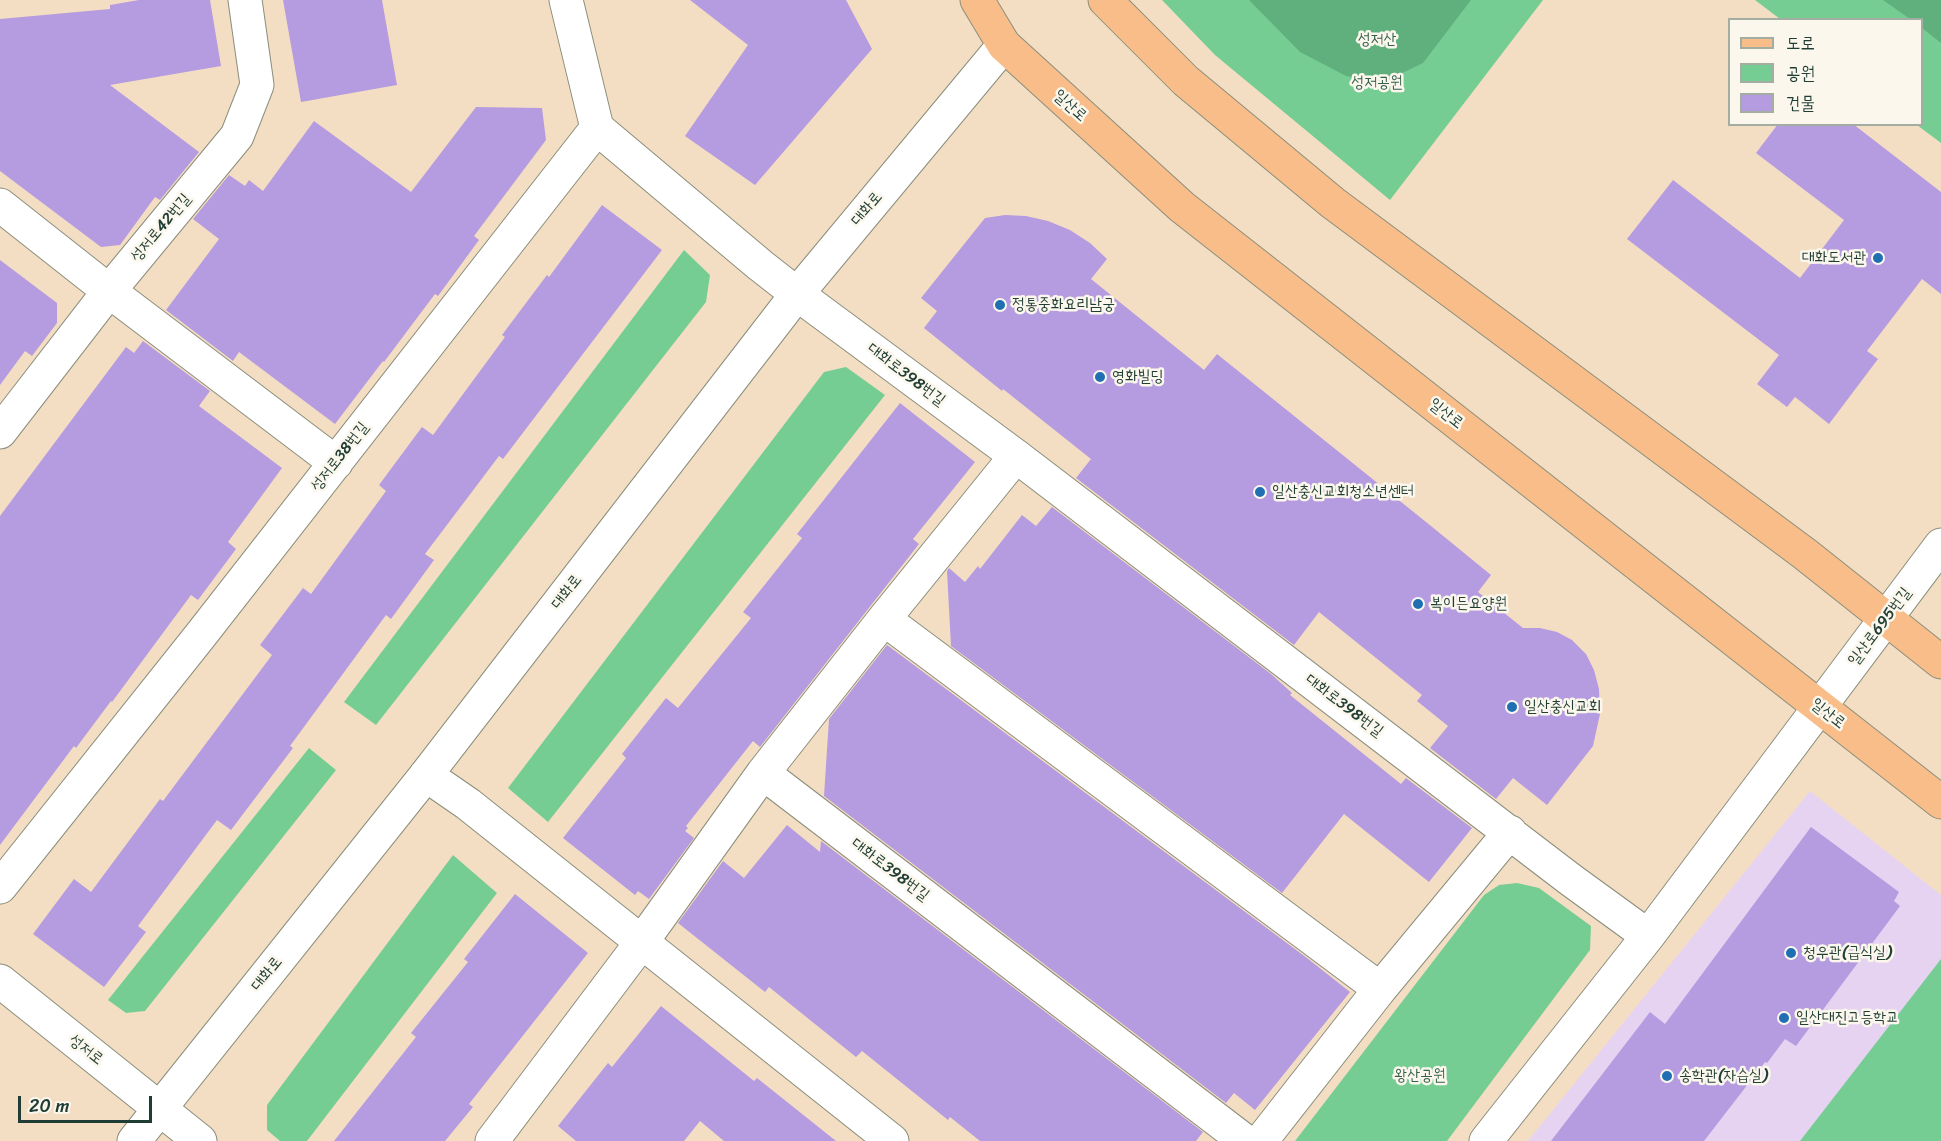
<!DOCTYPE html>
<meta charset="utf-8">
<style>
body{margin:0}
#map{position:relative;width:1941px;height:1141px;overflow:hidden;background:#f4dec3;font-family:Sriracha,"Poor Story",sans-serif}
canvas{display:block}
.legend{position:absolute;left:1728px;top:18px;width:195px;height:108px;box-sizing:border-box;background:#fbf7ec;border:2px solid #a3ada2;margin:0;padding:8px 10px;list-style:none;font-size:18px;color:#1f3d34}
.legend li{display:flex;align-items:center;gap:12px;height:30px}
.legend b{width:30px;border:2px solid #a3ada2}
.scale{position:absolute;left:18px;top:1096px;width:134px;height:27px;box-sizing:border-box;border:3px solid #1f3d34;border-top:0;padding-left:8px;font-size:18px;line-height:21px;white-space:nowrap;color:#1f3d34;-webkit-text-stroke:4px #fbf7ec;paint-order:stroke}
</style>
<div id="map">
<canvas width="1941" height="1141"></canvas>
<ul class="legend">
<li><b style="height:8px;background:#f8bd89"></b>도로</li>
<li><b style="height:16px;background:#76cd93"></b>공원</li>
<li><b style="height:16px;background:#b59be0"></b>건물</li>
</ul>
<div class="scale">20 m</div>
</div>
<script>
const context = document.querySelector('canvas').getContext('2d');
context.lineJoin = 'round';
function fill(path, color) { context.fillStyle = color; context.fill(path, 'evenodd'); }
const poly = rows => new Path2D(rows.map(r => 'M' + r).join(''));
function stroke(path, color, width, dash) { context.strokeStyle = color; context.lineWidth = width; context.lineCap = dash ? 'butt' : 'round'; context.setLineDash(dash || []); context.stroke(path); }
function drawText(font, color, halo, rows, align = 'center') {
  context.font = font + ' Sriracha,"Poor Story",sans-serif'; context.lineWidth = 5; context.setLineDash([]); context.textBaseline = 'middle'; context.strokeStyle = halo; context.fillStyle = color; for (const [text, x, y, turn = 0] of rows) {
    context.save(); context.translate(x, y); context.rotate((+turn || 0) * Math.PI / 180); context.textAlign = isNaN(turn) ? turn : align; if (halo) context.strokeText(text, 0, 0); context.fillText(text, 0, 0); context.restore();
  }
}
const built = poly([
 [1810,791,1941,895,1941,1141,1528,1141]
]);
const green = poly([
 [1162,0,1543,0,1390,200,1215,55],
 [1755,0,1941,0,1941,143,1917,125,1922,124,1922,20,1780,19],
 [684,250,710,275,706,302,376,725,344,702],
 [846,367,885,395,548,822,508,788,824,372],
 [309,748,336,770,145,1011,126,1013,108,1000],
 [453,855,497,893,307,1141,280,1141,267,1130,267,1105],
 [1517,883,1539,888,1591,926,1590,950,1447,1141,1295,1141,1484,895,1499,885],
 [1941,959,1941,1141,1800,1141]
]);
const forest = poly([
 [1249,0,1471,0,1423,63,1384,82,1346,76,1300,52],
 [1883,0,1941,0,1941,43,1922,28,1922,20,1910,19]
]);
const building = poly([
 [139,0,210,0,221,66,110,85,199,152,160,200,155,197,120,245,101,247,0,171,0,19,110,9,110,5],
 [283,0,382,0,397,85,301,102],
 [690,0,846,0,872,49,755,185,685,136,748,45],
 [476,107,542,108,546,140,474,236,479,240,438,296,435,294,384,362,383,361,335,424,239,352,233,361,166,310,219,239,193,219,229,175,245,186,249,180,263,191,314,121,411,192],
 [1778,124,1853,124,1941,192,1941,294,1922,279,1867,351,1878,359,1829,424,1795,397,1787,407,1757,384,1779,355,1627,239,1673,180,1800,278,1844,220,1756,153],
 [602,205,662,250,503,459,499,456,425,554,434,560,391,619,386,615,290,746,293,748,231,830,217,820,138,926,146,932,104,987,33,934,74,879,91,892,160,799,163,801,272,655,260,645,303,588,311,594,386,491,379,485,422,427,433,435,505,337,502,335,547,275,549,277],
 [1005,215,1026,216,1048,221,1070,230,1090,243,1107,259,1091,279,1204,370,1217,354,1431,526,1491,575,1478,592,1523,628,1540,628,1557,632,1572,640,1586,654,1594,670,1599,689,1600,714,1593,746,1547,805,1513,778,1496,799,1430,748,1448,726,1417,701,1422,695,1319,612,1294,645,1076,478,1091,459,1003,389,1002,391,924,328,937,311,921,298,985,218],
 [0,260,57,303,57,323,32,356,25,351,0,385],
 [143,341,210,391,199,406,282,468,228,542,236,549,198,600,191,595,112,702,111,701,76,748,74,746,0,845,0,516,126,347,134,353],
 [900,403,975,462,913,539,919,544,760,747,753,741,686,826,688,828,685,831,694,838,649,899,638,891,635,895,563,838,626,758,622,754,666,698,678,708,751,618,743,612,802,538,797,534],
 [1052,507,1271,674,1292,693,1290,695,1401,784,1406,778,1472,828,1429,882,1344,814,1282,893,951,646,947,571,949,568,965,582,978,566,980,569,1022,515,1036,526],
 [887,645,1307,958,1350,992,1255,1110,1234,1093,1226,1103,824,796,829,719],
 [787,825,820,852,821,841,1203,1132,1196,1141,980,1141,950,1117,948,1120,862,1051,856,1057,769,987,765,992,678,923,723,861,744,878],
 [1811,827,1899,892,1894,901,1900,906,1796,1046,1785,1039,1767,1063,1765,1062,1704,1141,1551,1141,1650,1012,1665,1024],
 [515,894,588,953,469,1104,473,1107,445,1141,334,1141,416,1037,411,1033,468,962,464,959],
 [661,1006,754,1081,757,1078,836,1141,724,1141,700,1121,684,1141,576,1141,558,1126,608,1063,612,1067]
]);
const minor = poly([
 [597,128,760,265,797,294,1016,456,1571,880,1648,936],
 [0,205,109,291,336,463],
 [0,432,109,291,237,136,257,85,245,0],
 [884,619,1380,989],
 [763,773,1245,1141],
 [426,775,468,804,892,1141],
 [0,887,200,636,597,128,566,0],
 [0,981,200,1141],
 [492,1141,641,943,763,773,884,619,1016,456],
 [1261,1141,1380,989,1510,832],
 [1486,1141,1648,936,1941,545]
]);
const tertiary = poly([
 [134,1141,426,775,797,294,1004,45]
]);
const primary = poly([
 [977,0,1004,45,1182,207,1941,802],
 [1105,0,1186,81,1333,203,1805,554,1941,662]
]);
const markers = [
 [1878,258,6,"#1f6fb2"],
 [1000,305,6,"#1f6fb2"],
 [1100,377,6,"#1f6fb2"],
 [1260,492,6,"#1f6fb2"],
 [1418,604,6,"#1f6fb2"],
 [1512,707,6,"#1f6fb2"],
 [1791,953,6,"#1f6fb2"],
 [1784,1018,6,"#1f6fb2"],
 [1667,1076,6,"#1f6fb2"]
];
const parkNames = [
 ["성저산",1377,40],
 ["성저공원",1377,83],
 ["왕산공원",1420,1076]
];
const streetNames = [
 ["일산로",1070,106,42],
 ["대화로",867,209,-50],
 ["성저로42번길",161,228,-50],
 ["대화로398번길",906,375,37],
 ["일산로",1446,414,38],
 ["성저로38번길",340,457,-52],
 ["대화로",567,592,-52],
 ["일산로695번길",1880,627,-53],
 ["대화로398번길",1344,706,37],
 ["일산로",1828,714,38],
 ["대화로398번길",890,870,37],
 ["대화로",267,974,-51],
 ["성저로",86,1050,38]
];
const poiNames = [
 ["대화도서관",1866,258,"right"],
 ["정통중화요리남궁",1012,305],
 ["영화빌딩",1112,377],
 ["일산충신교회청소년센터",1272,492],
 ["복이든요양원",1430,604],
 ["일산충신교회",1524,707],
 ["청우관(급식실)",1803,953],
 ["일산대진고등학교",1796,1018],
 ["송학관(자습실)",1679,1076]
];
fill(built, '#e5d3f1');
fill(green, '#76cd93');
fill(forest, '#60b07d');
fill(building, '#b59be0');
stroke(minor, '#8a8e7c', 35);
stroke(tertiary, '#8a8e7c', 35);
stroke(primary, '#8a8e7c', 35);
stroke(minor, '#fff', 33);
stroke(tertiary, '#fff', 33);
stroke(primary, '#f8bd89', 33);
for (const [x, y, r, color] of markers) { const dot = new Path2D(); dot.arc(x, y, r, 0, 2 * Math.PI); context.fillStyle = color; context.fill(dot); stroke(dot, '#fbf7ec', 2); }
drawText('16px', '#35614c', '#fbf7ec', parkNames);
drawText('16px', '#1f3d34', '#fbf7ec', streetNames);
drawText('16px', '#1f3d34', '#fbf7ec', poiNames, 'left');
</script>
